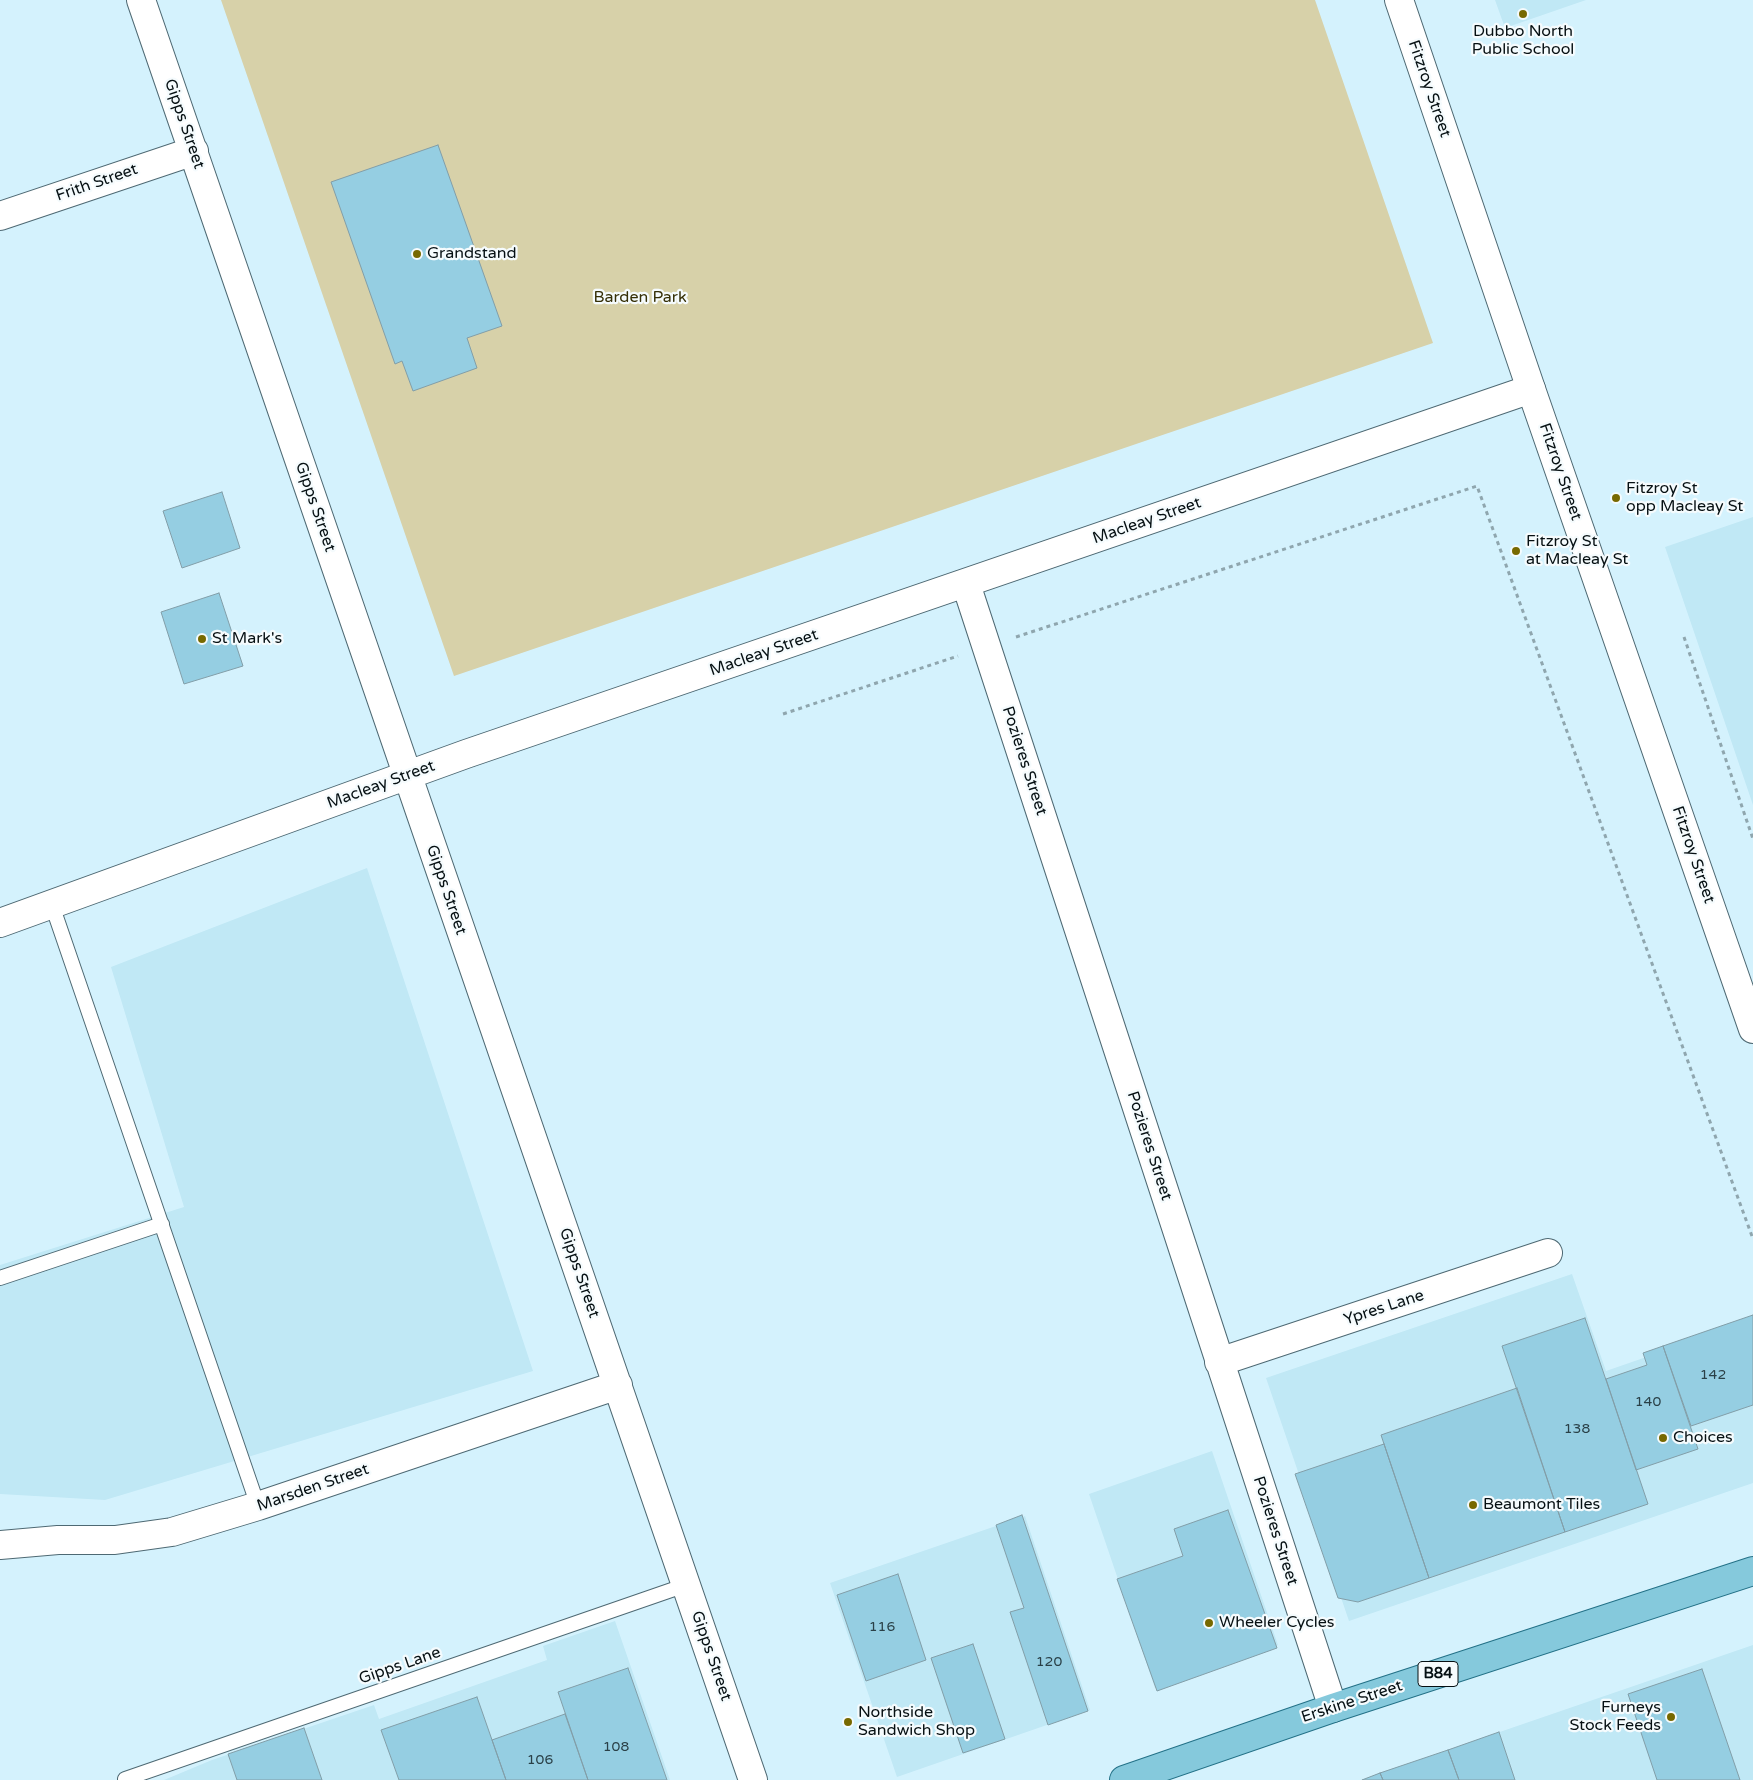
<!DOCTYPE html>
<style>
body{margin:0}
canvas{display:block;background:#d4f2fd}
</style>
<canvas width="1753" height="1780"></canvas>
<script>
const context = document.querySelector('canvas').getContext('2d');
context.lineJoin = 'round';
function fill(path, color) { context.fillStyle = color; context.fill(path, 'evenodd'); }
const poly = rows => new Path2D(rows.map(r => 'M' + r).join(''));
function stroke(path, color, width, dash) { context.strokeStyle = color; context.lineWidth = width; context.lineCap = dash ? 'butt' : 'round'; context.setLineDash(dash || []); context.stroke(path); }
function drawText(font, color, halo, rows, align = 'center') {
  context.font = font + ' "Varela Round",sans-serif'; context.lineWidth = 4.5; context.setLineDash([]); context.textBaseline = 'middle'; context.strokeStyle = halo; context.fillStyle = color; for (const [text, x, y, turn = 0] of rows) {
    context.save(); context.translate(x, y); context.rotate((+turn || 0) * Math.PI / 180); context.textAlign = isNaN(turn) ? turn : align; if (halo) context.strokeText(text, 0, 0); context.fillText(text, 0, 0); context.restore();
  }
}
const built = poly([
 [1495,0,1586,0,1505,28],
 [1753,517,1753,805,1665,547],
 [367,868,533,1371,105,1500,0,1494,0,1265,184,1207,111,967],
 [1572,1274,1606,1371,1753,1320,1753,1483,1349,1621,1266,1378],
 [1212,1451,1278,1645,1155,1688,1089,1494],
 [1025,1516,1090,1710,897,1777,830,1583],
 [615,1621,670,1780,164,1780,212,1760,374,1705,379,1719,547,1660,543,1646],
 [1753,1645,1753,1780,1360,1780]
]);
const green = poly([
 [221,0,1315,0,1433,343,454,676]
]);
const building = poly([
 [438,145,502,326,467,338,477,368,413,391,402,361,395,364,331,182,438,145],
 [222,492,240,548,182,568,163,511,222,492],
 [219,593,243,666,184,684,161,612,219,593],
 [1753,1315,1753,1405,1691,1426,1663,1346,1753,1315],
 [1585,1318,1648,1504,1565,1532,1502,1346,1585,1318],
 [1663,1346,1698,1449,1636,1470,1606,1379,1647,1365,1643,1353,1663,1346],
 [1517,1388,1565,1532,1429,1578,1381,1435,1517,1388],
 [1384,1444,1429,1578,1358,1602,1338,1598,1295,1474,1384,1444],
 [1228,1510,1277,1648,1157,1691,1117,1579,1183,1556,1174,1529,1228,1510],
 [1022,1515,1088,1711,1048,1725,1010,1612,1024,1608,996,1525,1022,1515],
 [898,1574,926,1660,866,1681,837,1595,898,1574],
 [973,1644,1005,1739,963,1753,931,1658,973,1644],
 [628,1668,667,1780,588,1780,558,1692,628,1668],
 [1702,1669,1740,1780,1657,1780,1628,1694,1702,1669],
 [477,1697,506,1780,399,1780,381,1730,477,1697],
 [565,1714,588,1780,506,1780,492,1740,565,1714],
 [304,1728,322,1780,237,1780,228,1754,304,1728],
 [1499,1732,1515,1780,1459,1780,1448,1750,1499,1732],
 [1448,1750,1459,1780,1383,1780,1380,1773,1448,1750],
 [1380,1773,1383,1780,1362,1780,1380,1773]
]);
const path = poly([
 [1016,637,1477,486,1753,1239],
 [1684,637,1753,839],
 [783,714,958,656]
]);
const lane = poly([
 [52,905,258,1506],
 [0,1278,162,1224],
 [125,1779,686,1585]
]);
const street = poly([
 [141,0,753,1780],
 [0,216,194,151],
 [966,584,1333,1708],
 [0,923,466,754,1531,389],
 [1219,1362,1548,1253],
 [0,1545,58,1540,115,1540,172,1532,258,1506,618,1385]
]);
const secondary = poly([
 [1399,0,1531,389,1753,1029]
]);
const primary = poly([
 [1124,1780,1333,1708,1753,1571]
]);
const markers = [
 [1523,14,5,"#776900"],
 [417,254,5,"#776900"],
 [1616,498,5,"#776900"],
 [1516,551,5,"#776900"],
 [202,639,5,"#776900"],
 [1663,1438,5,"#776900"],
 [1473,1505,5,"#776900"],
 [1209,1623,5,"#776900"],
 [1671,1717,5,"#776900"],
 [848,1722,5,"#776900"]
];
const numberNames = [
 ["142",1713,1375],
 ["140",1648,1402],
 ["138",1577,1429],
 ["116",882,1627],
 ["120",1049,1662],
 ["108",616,1747],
 ["106",540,1760]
];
const shields = [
 [1438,1674,40]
];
const shieldNames = [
 ["B84",1438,1674]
];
const poiNames = [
 ["Dubbo North",1523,32,"center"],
 ["Public School",1523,50,"center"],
 ["Grandstand",427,254],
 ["Fitzroy St",1626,489],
 ["opp Macleay St",1626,507],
 ["Fitzroy St",1526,542],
 ["at Macleay St",1526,560],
 ["St Mark's",212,639],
 ["Choices",1673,1438],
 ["Beaumont Tiles",1483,1505],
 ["Wheeler Cycles",1219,1623],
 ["Furneys",1661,1708,"right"],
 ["Stock Feeds",1661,1726,"right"],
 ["Northside",858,1713],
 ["Sandwich Shop",858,1731]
];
const streetNames = [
 ["Fitzroy Street",1429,89,71],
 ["Gipps Street",184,124,71],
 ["Frith Street",97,183,-19],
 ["Fitzroy Street",1560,472,71],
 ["Gipps Street",315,507,71],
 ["Macleay Street",1147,521,-19],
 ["Macleay Street",764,653,-19],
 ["Pozieres Street",1024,761,72],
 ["Macleay Street",381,785,-20],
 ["Fitzroy Street",1693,855,71],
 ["Gipps Street",446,890,71],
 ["Pozieres Street",1149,1146,72],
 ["Gipps Street",579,1273,71],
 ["Ypres Lane",1384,1308,-18],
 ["Marsden Street",313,1488,-19],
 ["Pozieres Street",1275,1531,72],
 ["Gipps Street",711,1656,71],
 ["Gipps Lane",400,1666,-19],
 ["Erskine Street",1352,1702,-18]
];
const parkNames = [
 ["Barden Park",640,298]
];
fill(built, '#c0e8f5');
fill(green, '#d7d1a9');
fill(building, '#95cee2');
stroke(building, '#829ea8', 1);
stroke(lane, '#4e6973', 16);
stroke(street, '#4e6973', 30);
stroke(secondary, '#4e6973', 30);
stroke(primary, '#237187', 30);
stroke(path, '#8fa6ae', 3, [4, 4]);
stroke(lane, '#fff', 14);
stroke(street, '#fff', 28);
stroke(secondary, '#fff', 28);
stroke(primary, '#85c9dc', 28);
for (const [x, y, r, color] of markers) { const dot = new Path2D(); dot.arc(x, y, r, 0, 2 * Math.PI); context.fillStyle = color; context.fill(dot); stroke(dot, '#f5fbfd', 2); }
drawText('14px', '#2a4047', null, numberNames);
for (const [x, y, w] of shields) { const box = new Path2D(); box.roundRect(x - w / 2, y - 12.5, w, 25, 4); context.fillStyle = '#f5fbfd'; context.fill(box); stroke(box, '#061013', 1); }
drawText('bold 15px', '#061013', null, shieldNames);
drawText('16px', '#061013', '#f5fbfd', poiNames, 'left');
drawText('16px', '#061013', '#f5fbfd', streetNames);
drawText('16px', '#352f06', '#f5fbfd', parkNames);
</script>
